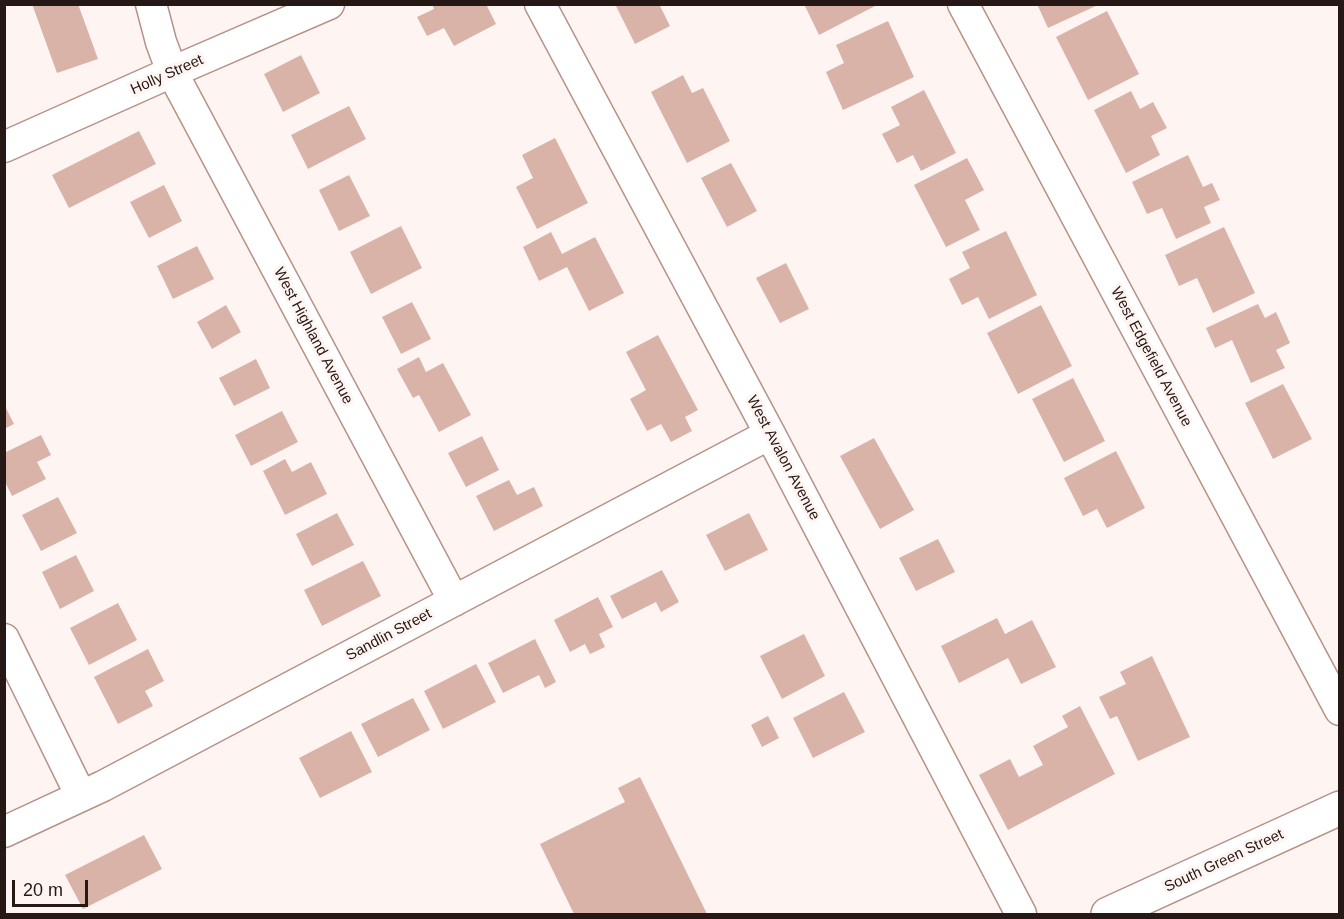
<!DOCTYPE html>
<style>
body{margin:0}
#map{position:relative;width:1344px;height:919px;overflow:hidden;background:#fef5f3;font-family:Helvetica,sans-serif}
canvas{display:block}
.frame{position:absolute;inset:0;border:6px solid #261814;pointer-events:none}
.scale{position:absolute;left:12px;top:880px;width:76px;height:27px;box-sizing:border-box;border:3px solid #261814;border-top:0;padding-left:8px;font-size:18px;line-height:21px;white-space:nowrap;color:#261814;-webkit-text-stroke:4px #fef5f3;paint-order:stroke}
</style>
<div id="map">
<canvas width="1344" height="919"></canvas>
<div class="frame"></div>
<div class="scale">20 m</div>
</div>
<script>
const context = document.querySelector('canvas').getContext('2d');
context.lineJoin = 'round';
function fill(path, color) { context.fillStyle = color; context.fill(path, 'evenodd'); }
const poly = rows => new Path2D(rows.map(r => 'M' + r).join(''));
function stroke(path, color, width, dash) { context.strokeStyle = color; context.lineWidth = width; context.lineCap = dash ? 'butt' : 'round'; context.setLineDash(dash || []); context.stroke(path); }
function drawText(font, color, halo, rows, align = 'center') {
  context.font = font + ' Helvetica,sans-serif'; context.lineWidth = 6; context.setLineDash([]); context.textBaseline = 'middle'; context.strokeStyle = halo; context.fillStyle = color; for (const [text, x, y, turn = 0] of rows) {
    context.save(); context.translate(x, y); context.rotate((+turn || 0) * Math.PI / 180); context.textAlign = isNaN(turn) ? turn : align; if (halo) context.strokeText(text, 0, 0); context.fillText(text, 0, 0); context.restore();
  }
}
const building = poly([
 [32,4,78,4,98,59,57,73],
 [432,4,486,4,496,24,454,46,444,28,427,36,417,17,434,9],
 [615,4,659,4,670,26,635,44],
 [804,4,879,4,819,35],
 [1037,4,1100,4,1048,28],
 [1107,11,1139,74,1088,100,1056,37],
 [888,21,914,77,843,110,826,72,844,63,836,45],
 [301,55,320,93,283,112,264,74],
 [683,75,692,93,703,88,730,141,687,163,651,92],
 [924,90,956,153,921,171,913,155,897,163,882,134,900,125,891,107],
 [1131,91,1140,109,1153,102,1167,128,1151,136,1160,155,1126,173,1094,110],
 [349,106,366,139,308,169,291,135],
 [139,131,156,164,69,208,52,175],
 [555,138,588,203,537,229,516,187,533,178,522,155],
 [1188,155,1203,187,1212,183,1220,200,1204,207,1211,223,1176,239,1162,208,1147,214,1132,182],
 [967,158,984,190,965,200,980,230,946,247,914,185],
 [731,163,757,211,727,227,701,178],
 [349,175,370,216,339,231,319,190],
 [164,185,182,221,149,238,130,202],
 [401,226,422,268,371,294,350,252],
 [1224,227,1255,293,1213,313,1197,278,1179,286,1165,255],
 [1006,231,1037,295,989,319,978,297,962,305,949,279,970,268,962,252],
 [551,232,562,254,595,237,624,293,589,311,567,267,539,281,523,247],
 [197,246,214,279,173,299,157,266],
 [786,263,809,309,780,323,756,278],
 [412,302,431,339,401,354,382,317],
 [1258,304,1265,318,1276,312,1290,343,1276,350,1285,368,1251,383,1232,340,1215,348,1206,328],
 [226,305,241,332,212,349,197,322],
 [1041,305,1072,366,1018,394,987,333],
 [658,335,698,410,685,417,692,431,671,442,661,424,647,431,630,399,646,390,626,352],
 [419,357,426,372,443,363,471,415,439,432,419,395,413,398,397,369],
 [256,359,270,388,234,406,219,378],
 [1073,378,1105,441,1064,462,1032,399],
 [1283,384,1312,439,1273,459,1245,403],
 [4,404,14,424,4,429],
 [282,411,298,442,251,466,235,435],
 [41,435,51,455,37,462,46,479,12,496,4,480,4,453],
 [482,436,499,470,466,487,448,453],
 [874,438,914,510,880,529,840,456],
 [1116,451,1145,508,1107,528,1097,509,1083,516,1064,478],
 [285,459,292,472,311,462,327,494,285,515,263,471],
 [509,480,517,495,534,487,543,506,494,531,476,496],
 [58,497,77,533,41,551,22,515],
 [337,513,354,545,312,566,296,534],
 [749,513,768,550,725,571,706,535],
 [938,539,955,572,916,591,899,558],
 [76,555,94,591,60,609,42,572],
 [363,561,381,596,322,626,304,590],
 [662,570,679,602,661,612,656,602,622,619,610,596],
 [598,597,613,627,599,634,605,647,590,654,585,644,570,652,554,620],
 [118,603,137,640,89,665,70,628],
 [997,618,1005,634,1032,620,1056,667,1021,684,1008,658,959,683,941,646],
 [804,634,825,676,782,699,760,656],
 [535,639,556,682,545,688,539,675,503,693,488,663],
 [148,649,164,681,145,691,153,706,118,724,94,677],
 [1152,656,1190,737,1138,761,1117,716,1110,719,1099,697,1126,684,1120,672],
 [476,664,496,702,443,729,424,691],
 [844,692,865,732,813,758,793,718],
 [413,698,430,730,378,757,361,724],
 [1080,706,1115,774,1008,830,979,775,1010,759,1019,777,1043,765,1033,746,1068,727,1062,716],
 [768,716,779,738,762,747,751,725],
 [351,731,372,772,320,798,299,758],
 [640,777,707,914,574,914,540,844,625,802,618,788],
 [144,835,162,869,83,909,65,875]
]);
const street = poly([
 [151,4,161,42,172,72,454,601],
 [540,4,770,434,1021,914],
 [963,4,1340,710],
 [4,147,172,72,329,4],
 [4,639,81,796],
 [4,832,103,786,770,434]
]);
const secondary = poly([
 [1108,914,1340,808]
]);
const streetNames = [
 ["Holly Street",167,75,-24],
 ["West Highland Avenue",313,336,62],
 ["West Edgefield Avenue",1151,357,62],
 ["West Avalon Avenue",783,458,62],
 ["Sandlin Street",389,635,-28],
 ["South Green Street",1224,861,-25]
];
fill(building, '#dab3a8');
stroke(street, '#b79287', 33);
stroke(secondary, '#b79287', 36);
stroke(street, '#fff', 30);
stroke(secondary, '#fff', 33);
drawText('15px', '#261814', '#fef5f3', streetNames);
</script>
